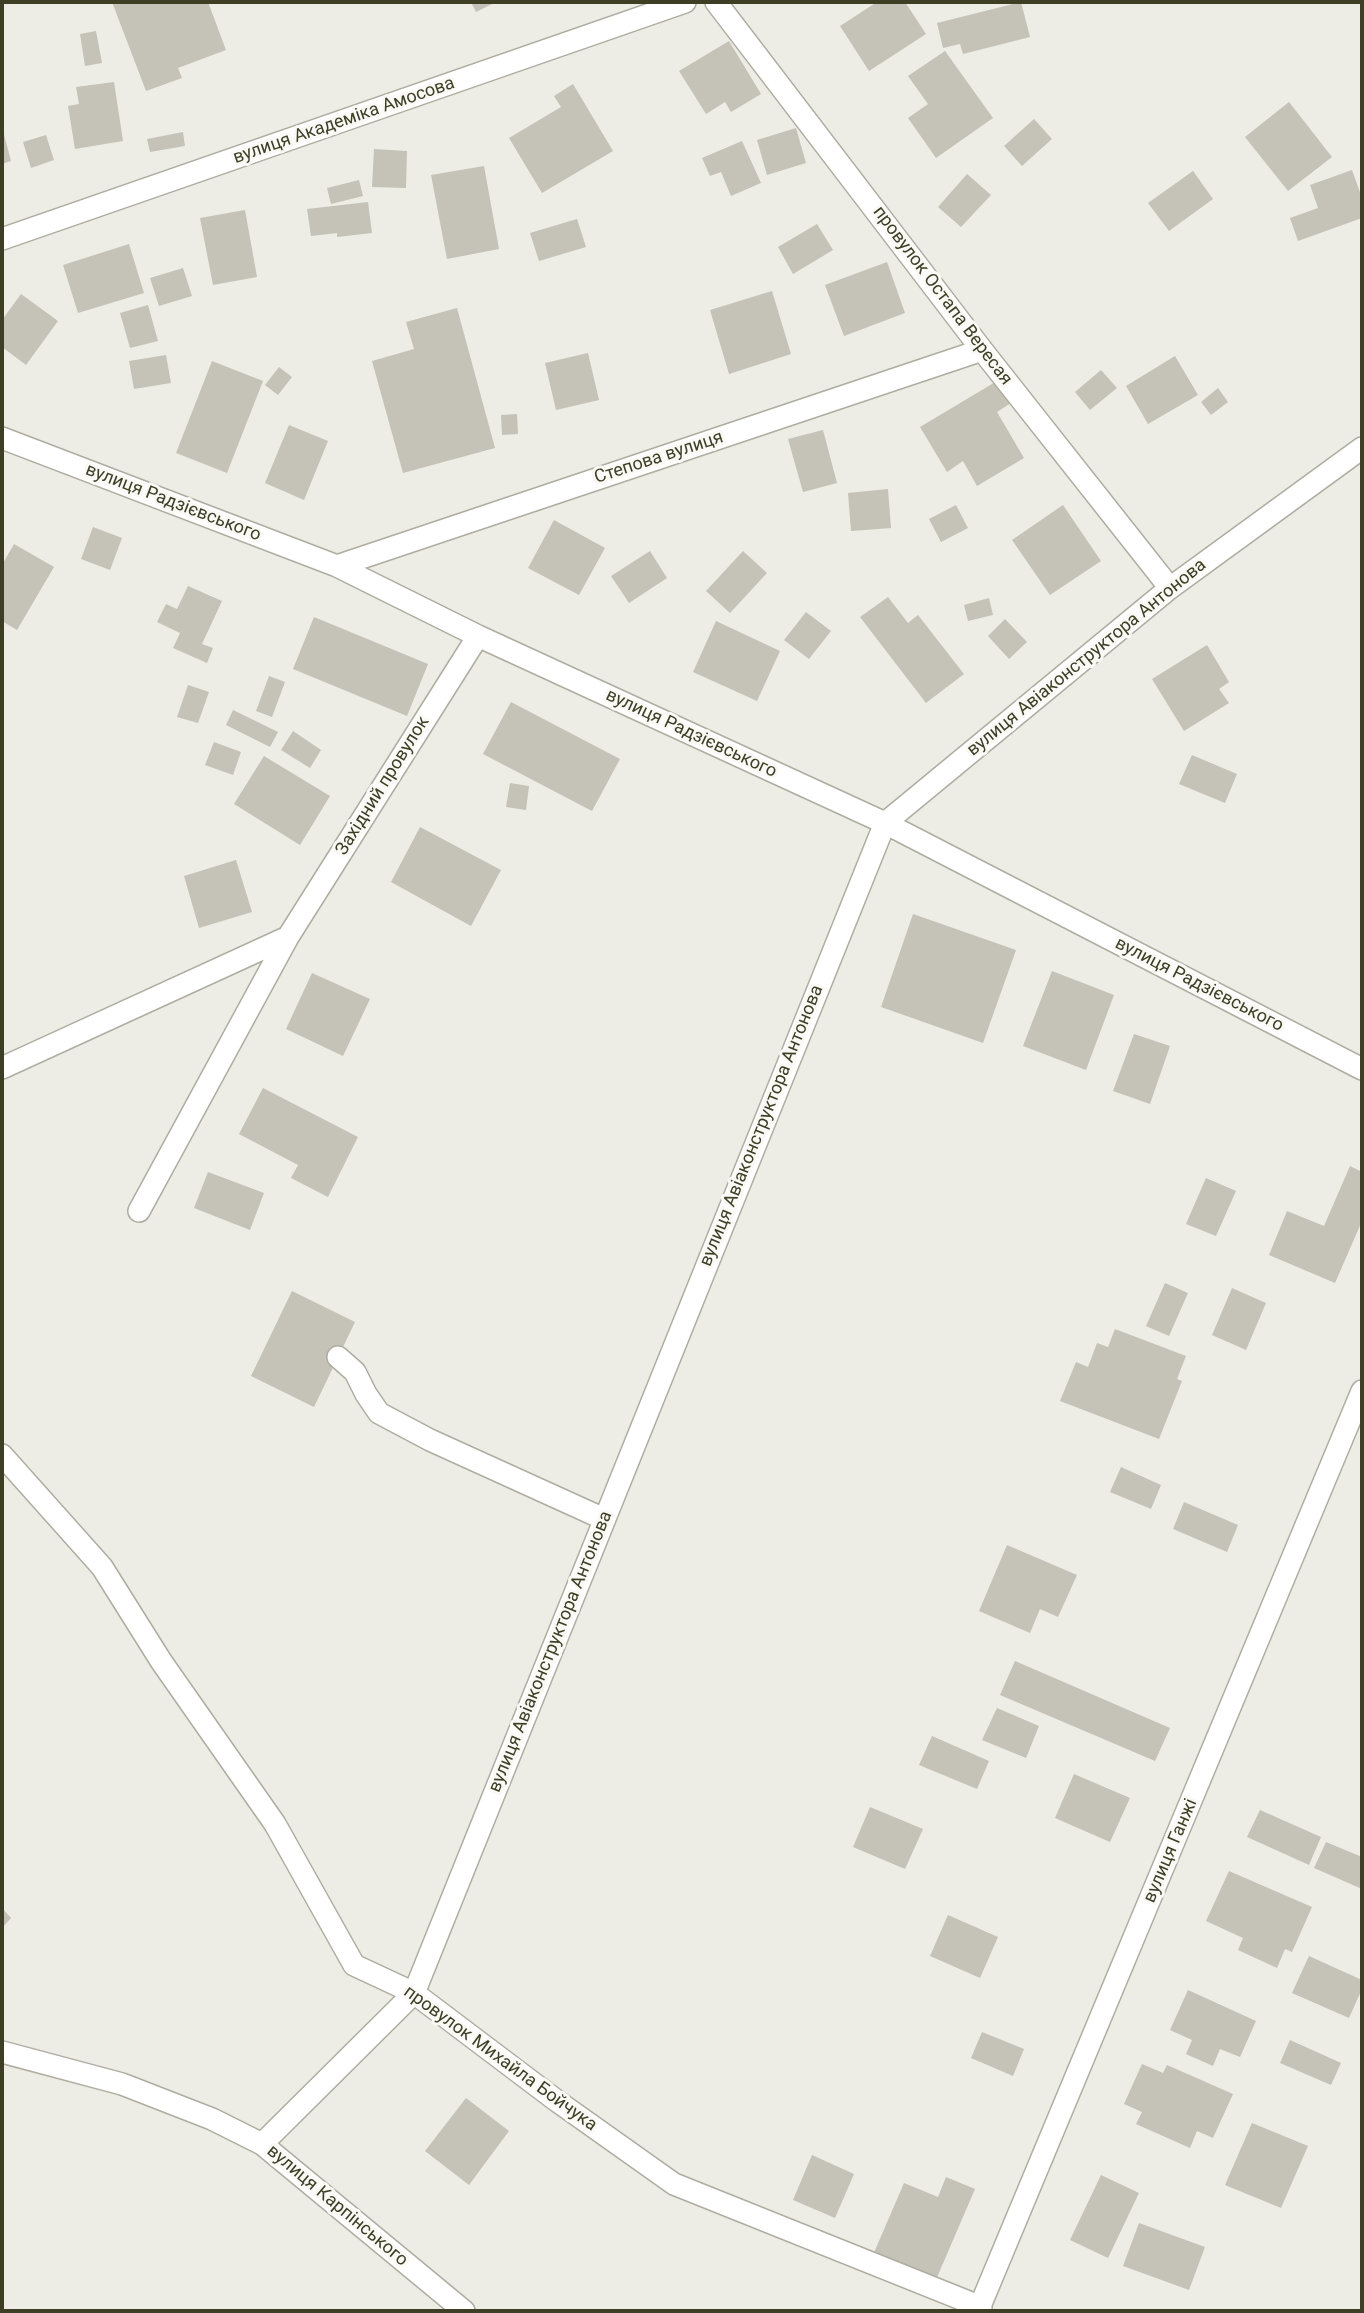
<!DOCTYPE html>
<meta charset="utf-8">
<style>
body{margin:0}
#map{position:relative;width:1364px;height:2313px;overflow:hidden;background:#edece5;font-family:Roboto,sans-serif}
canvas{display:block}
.frame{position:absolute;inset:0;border:4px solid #3e3e25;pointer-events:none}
</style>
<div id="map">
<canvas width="1364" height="2313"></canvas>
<div class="frame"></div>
</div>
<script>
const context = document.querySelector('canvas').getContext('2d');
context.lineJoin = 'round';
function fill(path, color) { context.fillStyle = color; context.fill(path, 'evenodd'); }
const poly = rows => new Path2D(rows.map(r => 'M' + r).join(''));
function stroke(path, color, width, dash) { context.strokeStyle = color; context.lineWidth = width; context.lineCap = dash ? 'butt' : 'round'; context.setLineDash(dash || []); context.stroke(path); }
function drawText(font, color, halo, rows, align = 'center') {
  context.font = font + ' Roboto,sans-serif'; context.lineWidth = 6; context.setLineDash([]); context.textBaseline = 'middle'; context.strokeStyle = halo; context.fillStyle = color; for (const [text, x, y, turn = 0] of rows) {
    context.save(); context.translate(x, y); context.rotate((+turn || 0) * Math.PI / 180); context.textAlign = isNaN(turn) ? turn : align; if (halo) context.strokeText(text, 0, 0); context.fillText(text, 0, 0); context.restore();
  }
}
const building = poly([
 [112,2,208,2,226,50,178,68,182,78,146,91],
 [471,2,491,2,492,4,476,12],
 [877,2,905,2,926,34,869,71,840,26],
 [1021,2,1030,37,963,54,960,44,943,48,937,23],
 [96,31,102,63,85,66,80,34],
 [729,41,761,94,731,112,725,102,706,114,679,71],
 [945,51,993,118,936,158,908,118,928,104,908,76],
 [114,82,123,141,75,149,68,106,79,104,76,87],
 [573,84,613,151,542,193,509,138,561,107,554,96],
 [1289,102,1332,157,1288,191,1245,137],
 [1034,119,1052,139,1022,166,1004,146],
 [2,127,11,161,2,164],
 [796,128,806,163,767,175,757,140],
 [183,132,185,146,150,152,147,139],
 [46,135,54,160,31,168,23,142],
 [742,141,761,183,731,196,721,172,710,176,702,158],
 [374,149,407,151,406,188,372,187],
 [484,166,499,249,447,259,431,175],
 [1352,170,1362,198,1362,218,1298,241,1290,218,1318,208,1310,185],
 [1193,171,1213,199,1169,231,1148,203],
 [967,174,991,195,961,227,938,207],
 [359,180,363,196,331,204,327,188],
 [368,202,372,233,337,237,337,233,311,236,307,209],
 [245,210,257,277,213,285,200,218],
 [577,219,586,247,539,261,530,233],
 [817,224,833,250,793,274,778,247],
 [129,244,144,293,78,313,63,265],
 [887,262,905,313,844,336,825,285],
 [183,268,192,296,159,306,150,278],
 [772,291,791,354,729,374,710,310],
 [21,294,58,321,26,365,2,347,2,320],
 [148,305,158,341,130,348,120,313],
 [457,308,495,448,403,473,372,361,414,349,406,322],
 [588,353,599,400,556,410,545,363],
 [166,355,171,383,134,389,129,361],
 [1175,356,1198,395,1148,424,1126,386],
 [212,361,263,381,227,473,176,453],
 [279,367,292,377,278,395,265,385],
 [1101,370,1117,388,1090,410,1075,392],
 [997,381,1011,403,997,412,1024,458,977,486,963,461,947,472,920,427],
 [1218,388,1228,402,1211,415,1201,402],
 [517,414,518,434,502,435,501,415],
 [289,425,328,441,304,500,265,483],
 [823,430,837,483,803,492,788,439],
 [888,489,891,528,851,531,848,493],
 [956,505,968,528,941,542,929,519],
 [1063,505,1101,561,1050,595,1012,540],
 [554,520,605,548,579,595,528,568],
 [93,527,122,538,110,570,81,559],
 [14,544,54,567,17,630,2,621,2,565],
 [650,551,667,578,629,603,611,576],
 [743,551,767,573,730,613,706,591],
 [188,586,222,601,202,644,213,648,207,663,173,648,180,633,157,622,166,604,177,609],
 [888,597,908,623,918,615,964,674,926,703,860,617],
 [989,598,993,615,968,621,964,605],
 [806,612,831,631,809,659,784,640],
 [314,617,428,664,407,716,293,669],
 [1005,619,1027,642,1009,659,988,636],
 [716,621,780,651,757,701,693,672],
 [1207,645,1229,682,1219,689,1229,703,1184,731,1152,679],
 [269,676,285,682,272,717,256,711],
 [188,685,209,692,198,723,177,717],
 [511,702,620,759,592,811,483,754],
 [233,710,278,732,270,747,226,725],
 [293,731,321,750,310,768,281,750],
 [214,742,241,752,233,775,205,765],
 [1192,755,1237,774,1225,803,1179,784],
 [264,756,330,796,300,845,234,804],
 [510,783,529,786,526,810,506,807],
 [420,827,501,870,471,926,391,882],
 [236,860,252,912,199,928,184,876],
 [913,914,1016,950,983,1043,881,1007],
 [1052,971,1114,995,1086,1070,1023,1046],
 [312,973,370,999,343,1056,286,1029],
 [1134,1034,1170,1046,1150,1104,1113,1091],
 [263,1088,358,1137,328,1197,291,1178,298,1165,239,1134],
 [1350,1166,1362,1172,1362,1221,1335,1283,1269,1255,1287,1211,1324,1226],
 [208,1172,264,1193,250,1230,194,1208],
 [1206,1178,1236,1191,1216,1236,1186,1224],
 [1165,1283,1188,1293,1169,1336,1146,1326],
 [1232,1288,1266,1303,1246,1350,1212,1335],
 [292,1291,355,1322,314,1407,251,1376],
 [1115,1329,1186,1356,1177,1379,1182,1381,1159,1439,1060,1401,1076,1362,1088,1367,1097,1343,1108,1347],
 [1121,1467,1161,1485,1151,1509,1110,1492],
 [1184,1502,1238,1525,1227,1552,1173,1529],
 [1007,1545,1077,1575,1058,1617,1040,1609,1030,1633,979,1611],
 [1015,1661,1170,1728,1155,1761,1000,1695],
 [997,1708,1039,1726,1026,1758,982,1740],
 [932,1736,989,1761,977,1789,919,1765],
 [1074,1774,1130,1798,1110,1842,1055,1818],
 [870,1807,923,1829,905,1869,853,1847],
 [1260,1810,1321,1837,1309,1865,1247,1837],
 [1326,1842,1362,1857,1362,1889,1314,1868],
 [1229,1871,1312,1907,1292,1952,1285,1949,1277,1968,1238,1950,1243,1938,1206,1921],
 [2,1908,11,1918,2,1928],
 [948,1915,998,1937,980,1978,930,1956],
 [1309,1956,1362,1980,1362,1989,1349,2018,1292,1993],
 [1188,1990,1256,2021,1240,2057,1220,2049,1213,2066,1186,2054,1192,2040,1170,2030],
 [982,2032,1024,2049,1013,2076,971,2058],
 [1290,2040,1341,2063,1331,2085,1280,2063],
 [1142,2064,1163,2073,1167,2065,1233,2094,1213,2138,1197,2131,1190,2148,1136,2124,1142,2112,1124,2104],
 [466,2098,509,2131,469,2185,425,2151],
 [1252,2123,1308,2146,1281,2208,1225,2185],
 [812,2155,854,2174,835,2218,793,2200],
 [1101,2175,1139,2193,1108,2258,1070,2240],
 [946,2177,975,2189,935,2282,873,2255,904,2183,938,2197],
 [1139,2223,1205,2247,1189,2290,1123,2266]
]);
const minor = poly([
 [716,2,982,350,1170,588],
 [2,239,685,2],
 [2,438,337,566,478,636,885,823,1362,1069],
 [337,566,982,350],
 [2,1068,288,937],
 [139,1211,288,937,478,636],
 [338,1357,355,1372,366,1394,379,1413,430,1440,604,1519],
 [2,1455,102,1567,161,1661,275,1824,354,1965,414,1993,557,2101,674,2184,981,2307],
 [2,2052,122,2084,212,2119,262,2144,464,2311],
 [262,2144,414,1993,885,823,1170,588,1362,448],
 [978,2311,1362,1391]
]);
const streetNames = [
 ["вулиця Академіка Амосова",344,121,-19],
 ["провулок Остапа Вересая",942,296,53],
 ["Степова вулиця",659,458,-18],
 ["вулиця Радзієвського",173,503,21],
 ["вулиця Авіаконструктора Антонова",1087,658,-39],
 ["вулиця Радзієвського",691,734,25],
 ["Західний провулок",383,786,-58],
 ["вулиця Радзієвського",1199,985,27],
 ["вулиця Авіаконструктора Антонова",762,1126,-68],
 ["вулиця Авіаконструктора Антонова",551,1652,-68],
 ["вулиця Ганжі",1171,1851,-67],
 ["провулок Михайла Бойчука",500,2059,36],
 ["вулиця Карпінського",337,2206,40]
];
fill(building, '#c5c2b7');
stroke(minor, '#aeada0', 24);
stroke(minor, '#fff', 21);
drawText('18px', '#3e3e25', '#faf9f5', streetNames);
</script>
